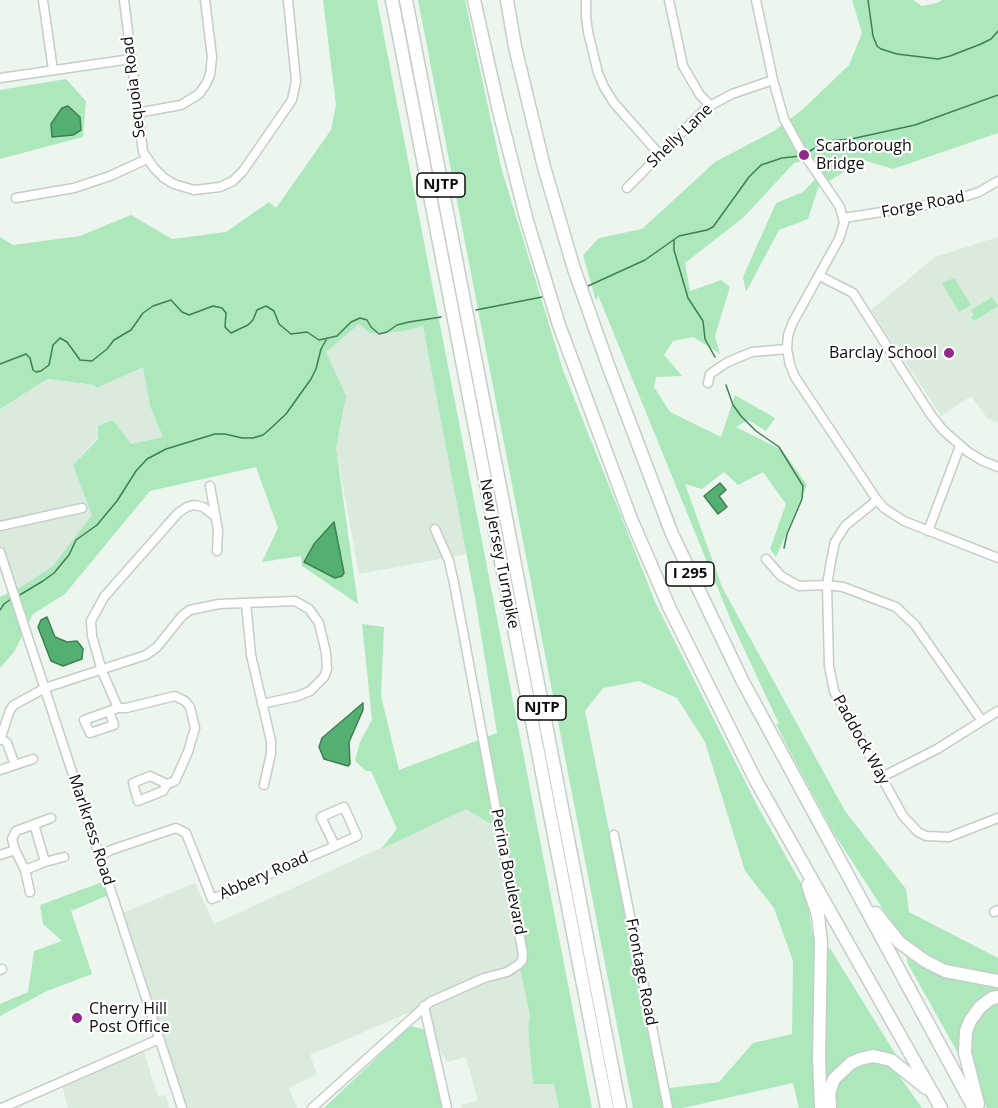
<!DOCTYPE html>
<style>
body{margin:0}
canvas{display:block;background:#ecf6ee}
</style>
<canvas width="998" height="1108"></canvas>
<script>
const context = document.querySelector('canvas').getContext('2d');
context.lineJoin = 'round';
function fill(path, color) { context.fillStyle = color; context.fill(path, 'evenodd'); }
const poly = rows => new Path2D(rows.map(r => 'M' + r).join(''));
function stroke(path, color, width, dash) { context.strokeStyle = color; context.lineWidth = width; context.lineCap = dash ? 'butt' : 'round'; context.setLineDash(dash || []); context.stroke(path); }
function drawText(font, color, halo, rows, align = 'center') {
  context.font = font + ' "Open Sans",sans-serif'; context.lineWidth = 4.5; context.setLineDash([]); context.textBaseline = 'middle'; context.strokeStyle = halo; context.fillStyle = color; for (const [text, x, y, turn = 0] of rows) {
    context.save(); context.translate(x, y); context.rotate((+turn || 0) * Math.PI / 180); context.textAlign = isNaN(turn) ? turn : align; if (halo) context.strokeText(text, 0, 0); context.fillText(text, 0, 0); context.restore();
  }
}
const built = poly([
 [998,237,998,422,988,419,971,396,941,416,871,310,935,257],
 [359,324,403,331,423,325,467,554,359,574,336,448,346,396,325,352],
 [143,366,150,406,163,437,131,444,113,420,73,465,93,515,53,566,24,585,12,589,0,551,0,409,47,379,94,385,96,388],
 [466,809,498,828,519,964,530,1016,528,1028,533,1084,554,1084,559,1108,461,1108,461,1105,478,1101,466,1057,447,1062,415,1010,310,1055,317,1074,289,1088,297,1108,182,1108,120,914,195,883,214,924],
 [143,1049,158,1096,166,1095,169,1108,68,1108,62,1084]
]);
const green = poly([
 [323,0,377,0,592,1108,559,1108,554,1084,533,1084,528,1028,530,1016,519,964,498,828,466,809,381,849,397,829,371,771,366,771,355,761,360,742,372,720,362,624,384,627,381,696,399,770,497,733,476,604,423,326,403,331,369,333,359,324,326,352,346,396,336,448,358,604,302,566,301,556,262,562,278,528,256,467,150,491,65,594,33,614,14,652,0,668,0,597,24,585,53,566,92,515,73,465,98,439,98,426,113,420,131,444,163,437,150,406,143,367,96,388,94,385,47,379,0,409,0,237,13,245,80,236,131,215,172,239,226,232,269,202,276,208,331,130,336,105],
 [418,0,465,0,501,167,563,370,656,604,757,805,807,894,812,933,831,950,896,1055,900,1077,922,1108,799,1108,793,1083,683,1108,633,1108],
 [639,681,677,698,705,742,745,871,774,908,793,961,792,1034,753,1043,719,1082,661,1089,585,711,603,688],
 [852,0,913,0,922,6,937,3,942,0,998,0,998,133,893,169,863,160,818,188,808,219,779,230,746,292,743,277,776,203,803,192,828,166,823,157,794,163,744,217,685,263,690,291,721,280,730,287,715,336,720,354,693,337,673,341,664,355,682,376,656,377,654,387,670,412,721,437,735,395,775,418,766,431,748,420,736,427,782,450,807,485,776,557,770,549,786,504,763,472,738,485,724,472,702,489,685,484,722,587,845,811,906,889,909,912,998,958,998,1108,987,1108,973,1080,908,964,903,940,835,835,799,769,776,724,779,724,732,623,598,295,596,301,583,255,599,238,642,229,715,162,774,131,802,110,849,65,862,33],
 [66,79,86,101,83,137,0,159,0,90],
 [954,278,971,305,959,312,942,283],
 [992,297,998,306,974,321,971,317,974,315,971,310],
 [108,880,113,893,71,911,92,974,47,991,0,1016,0,1004,28,992,34,951,62,941,43,924,40,905],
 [410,1026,427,1030,444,1108,324,1108]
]);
const water = poly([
 [68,106,80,117,81,130,73,135,52,137,51,124,62,108,68,106],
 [720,483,726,490,719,496,727,507,718,514,704,496,720,483],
 [334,522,344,573,342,576,335,578,304,562,314,544,334,522],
 [47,617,55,637,67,642,77,641,81,646,83,649,82,659,63,666,51,661,38,627,41,620,47,617],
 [363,703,363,710,349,742,350,764,348,766,324,759,319,747,322,738,363,703]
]);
const stream = poly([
 [868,0,873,36,877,46,881,49,897,54,938,59,950,56,981,44,991,39,998,31],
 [808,152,828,141,851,139,915,125,998,95],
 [674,240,674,250,688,298,703,321,705,339,715,357],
 [588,286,645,260,679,236,707,230,713,227,749,177,761,165,782,158,800,156],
 [476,310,542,297],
 [0,364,26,354,30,358,33,370,36,372,41,371,49,365,53,345,60,338,67,342,80,360,92,361,107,349,114,340,131,330,143,313,153,306,171,300,182,312,189,315,213,306,222,308,226,313,225,327,231,333,248,325,253,320,257,310,266,306,274,311,279,324,291,334,307,332,319,340,337,336,351,322,360,318,367,320,371,327,379,334,387,332,397,325,409,322,441,317],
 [726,385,733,405,741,416,756,431,779,447,803,486,802,499,787,534,784,548],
 [18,596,43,581,54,573,69,555,76,540,97,525,117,501,136,471,147,459,166,449,215,434,225,434,242,438,253,438,263,435,270,429,286,414,311,379,316,369,321,349,326,340],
 [0,610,4,604,11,599]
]);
const minor = poly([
 [43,0,53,70],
 [124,0,143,152,154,168,164,178,174,184,194,190,220,187,233,181,243,171,292,100,296,81,288,0],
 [586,0,586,16,588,32,598,73,604,87,614,103,660,155],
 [669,0,683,66,700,95,710,105],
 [756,0,773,80,784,119,800,148,840,207,844,223,839,239,793,322,788,335,787,349,790,365,795,377,877,500,884,508,904,521,998,558],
 [0,78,131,59],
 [137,113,181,105,199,94,206,84,210,75,212,57,205,0],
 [627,188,706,108,732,94,773,80],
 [16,198,74,188,110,176,147,159],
 [844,218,951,201,979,192,998,181],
 [820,276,853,293,931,415,943,430,968,452,983,461,998,467],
 [708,383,710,374,726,363,742,356,752,352,787,349],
 [210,486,218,530,217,551],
 [877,500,845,526,835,542,831,561,827,585,829,666,834,691,903,816,918,832,926,836,949,837,998,818],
 [0,526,82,508],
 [928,531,960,446],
 [0,552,182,1108],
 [766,559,781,576,799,586,827,585,843,587,896,607,915,625,982,721],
 [246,603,251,655,271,741,271,753,264,785],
 [109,711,114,725,90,733,84,720,118,708],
 [1,738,7,743,15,765],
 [0,740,10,710,14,705,45,688,146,655,157,647,182,616,190,610,219,604,295,601,309,609,319,623,326,653,327,669,324,677,310,691,298,696,262,704],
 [0,770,33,759],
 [882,777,937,749,998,711],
 [167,784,163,791,138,801,133,783,150,776,167,784,175,781,188,752,195,728,190,707,185,701,175,696,126,708,118,708,102,671,92,636,91,621,104,597,178,513,187,507,194,505,203,507,215,516],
 [34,824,45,862,64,857],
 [614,835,668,1108],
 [15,850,25,870],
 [0,855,15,850,12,839,16,831,51,818],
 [100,856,111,850,176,828,186,833,212,899,335,846,357,836,344,807,321,817,335,846],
 [30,892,25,870,45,862],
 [994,912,998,910],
 [0,970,2,969],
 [424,1006,447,1108],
 [2,1108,159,1039],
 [312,1108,430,1002,484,978,507,972,518,965,522,961,523,954,454,583,449,561,435,529]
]);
const highway = poly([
 [392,0,607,1108],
 [406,0,620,1108],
 [474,0,499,111,527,221,559,325,631,519,670,609,755,779,941,1108],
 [507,0,515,47,544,167,574,269,608,365,672,534,742,680,974,1108],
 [808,885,818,915,821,942,819,1058,821,1108],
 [876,913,899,942,925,961,945,971,998,981],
 [978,1104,965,1053,966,1031,970,1021,980,1007,992,998,998,997],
 [830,1108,829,1093,834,1079,851,1063,860,1059,873,1056,891,1060,926,1088]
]);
const markers = [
 [804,155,6,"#94288a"],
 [949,353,6,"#94288a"],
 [77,1018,6,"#94288a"]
];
const shields = [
 [441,185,48],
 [690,574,48],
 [542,708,48]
];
const shieldNames = [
 ["NJTP",441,185],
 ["I 295",690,574],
 ["NJTP",542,708]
];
const streetNames = [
 ["Sequoia Road",134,87,-97],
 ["Shelly Lane",680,136,-44],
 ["Forge Road",923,205,-11],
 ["New Jersey Turnpike",499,554,79],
 ["Paddock Way",861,740,61],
 ["Marlkress Road",91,830,72],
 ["Perina Boulevard",508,872,79],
 ["Abbery Road",264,876,-24],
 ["Frontage Road",641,972,79]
];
const poiNames = [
 ["Scarborough",816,146],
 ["Bridge",816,164],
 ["Barclay School",937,353,"right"],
 ["Cherry Hill",89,1009],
 ["Post Office",89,1027]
];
fill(built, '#daeadd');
fill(green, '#ace8bb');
fill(water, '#54b072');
stroke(water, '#3e7f53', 1.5);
stroke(stream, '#3e7f53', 1.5);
stroke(minor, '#c4cdc6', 11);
stroke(highway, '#c4cdc6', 15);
stroke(minor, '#fff', 8);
stroke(highway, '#fff', 12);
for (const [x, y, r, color] of markers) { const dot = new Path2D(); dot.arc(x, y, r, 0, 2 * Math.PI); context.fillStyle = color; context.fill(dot); stroke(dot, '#fff', 2); }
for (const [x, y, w] of shields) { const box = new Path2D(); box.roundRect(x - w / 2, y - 12, w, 24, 4.5); context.fillStyle = '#fff'; context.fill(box); stroke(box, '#0b0e0c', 1.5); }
drawText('bold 15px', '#0b0e0c', null, shieldNames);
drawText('16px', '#0b0e0c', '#fff', streetNames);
drawText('16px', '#0b0e0c', '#fff', poiNames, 'left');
</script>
